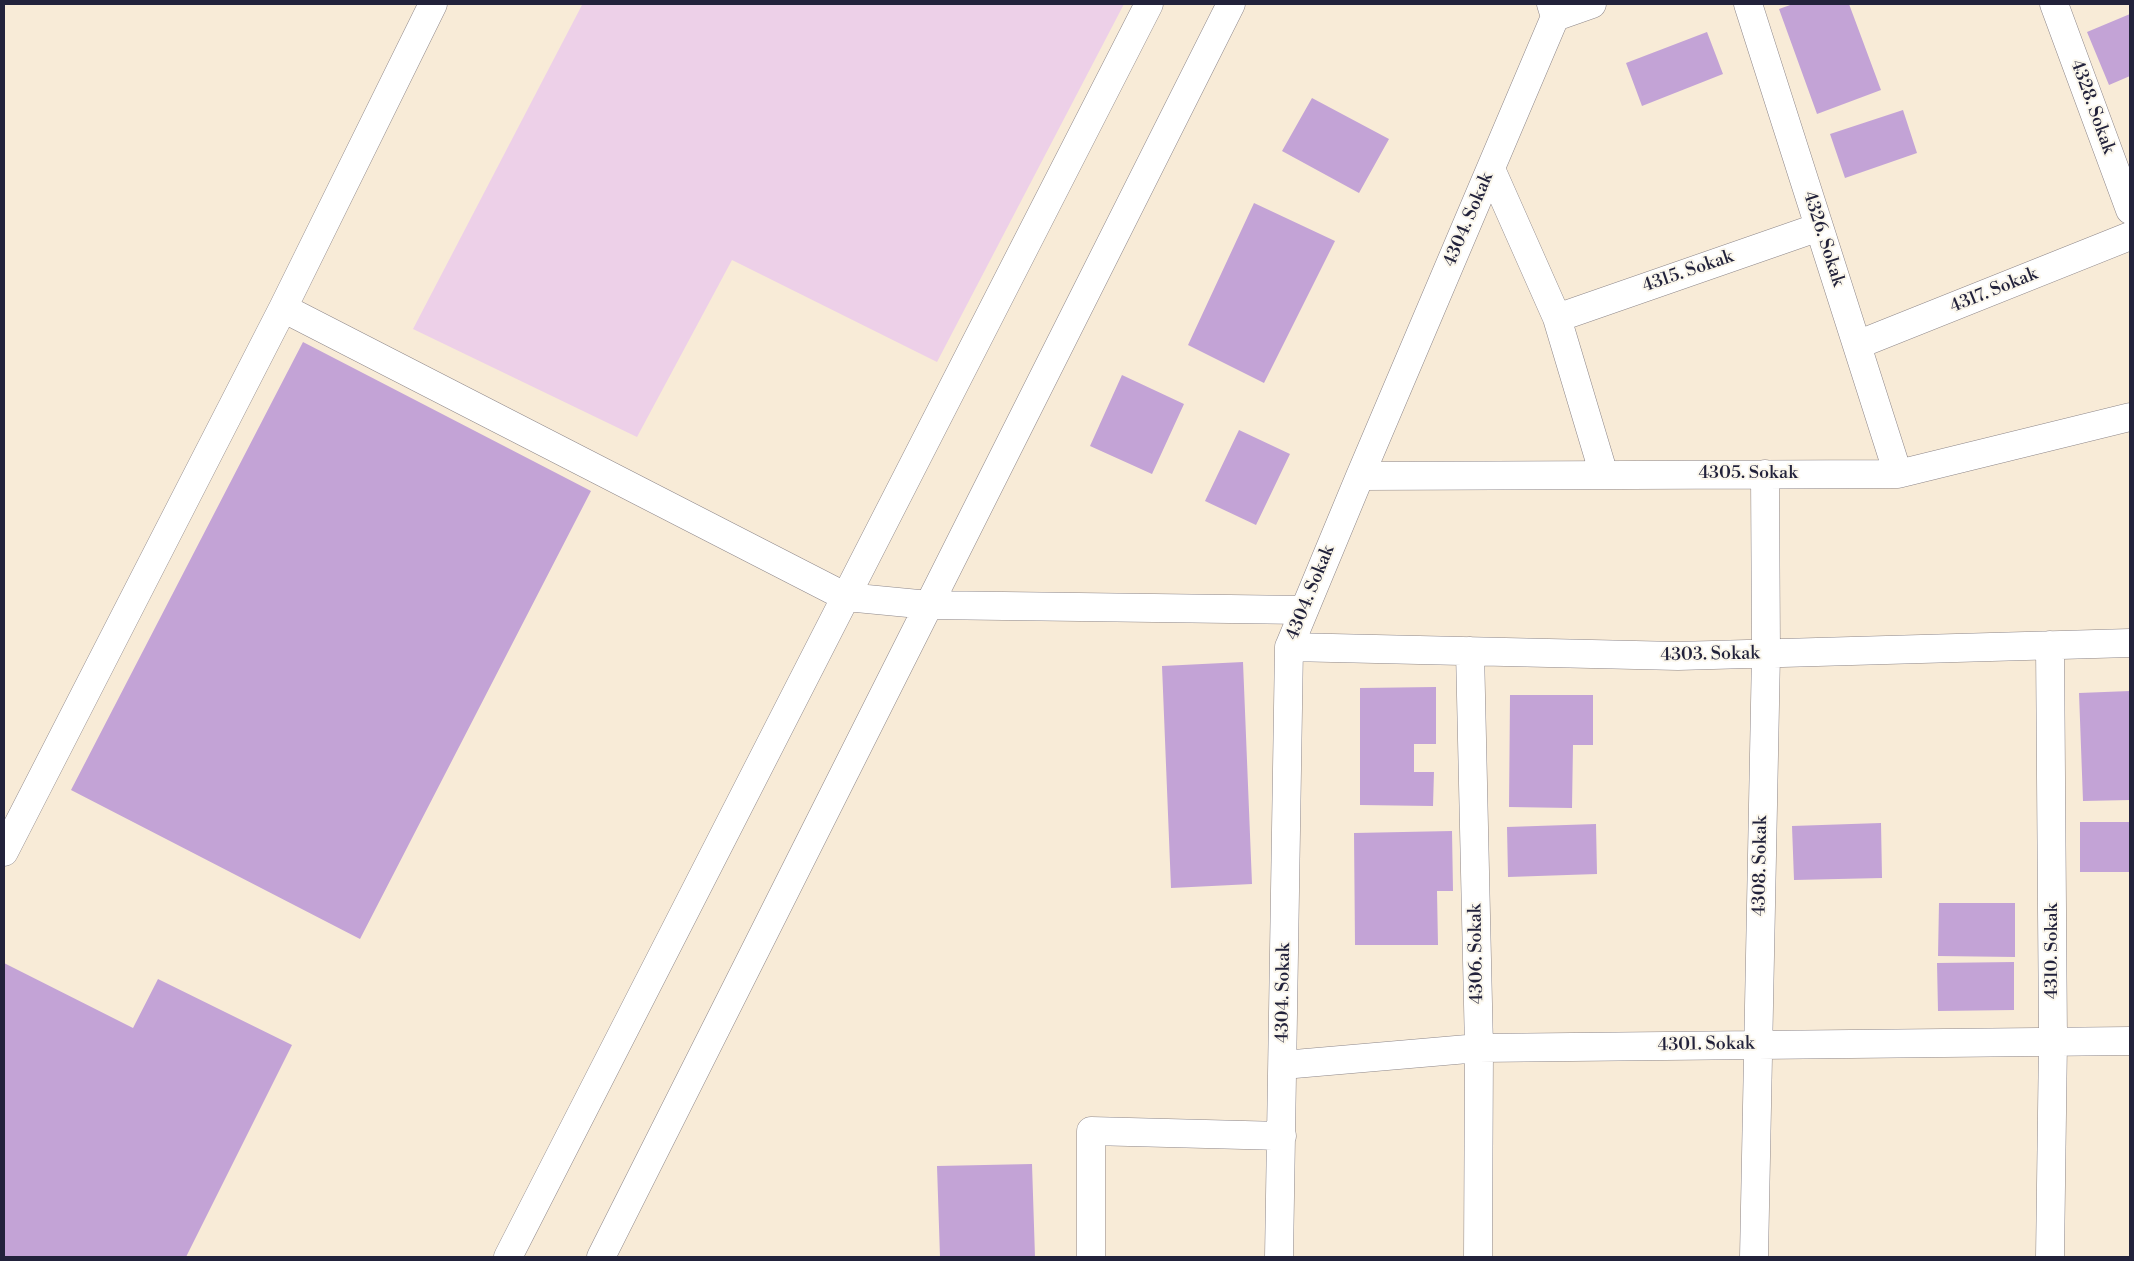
<!DOCTYPE html>
<style>
body{margin:0}
#map{position:relative;width:2134px;height:1261px;overflow:hidden;background:#f8ebd7;font-family:"Libre Bodoni",serif}
canvas{display:block}
.frame{position:absolute;inset:0;border:5px solid #22223b;pointer-events:none}
</style>
<div id="map">
<canvas width="2134" height="1261"></canvas>
<div class="frame"></div>
</div>
<script>
const context = document.querySelector('canvas').getContext('2d');
context.lineJoin = 'round';
function fill(path, color) { context.fillStyle = color; context.fill(path, 'evenodd'); }
const poly = rows => new Path2D(rows.map(r => 'M' + r).join(''));
function stroke(path, color, width, dash) { context.strokeStyle = color; context.lineWidth = width; context.lineCap = dash ? 'butt' : 'round'; context.setLineDash(dash || []); context.stroke(path); }
function drawText(font, color, halo, rows, align = 'center') {
  context.font = font + ' "Libre Bodoni",serif'; context.lineWidth = 4; context.setLineDash([]); context.textBaseline = 'middle'; context.strokeStyle = halo; context.fillStyle = color; for (const [text, x, y, turn = 0] of rows) {
    context.save(); context.translate(x, y); context.rotate((+turn || 0) * Math.PI / 180); context.textAlign = isNaN(turn) ? turn : align; if (halo) context.strokeText(text, 0, 0); context.fillText(text, 0, 0); context.restore();
  }
}
const built = poly([
 [587,4,1124,4,937,362,732,260,637,437,413,329,582,5]
]);
const building = poly([
 [1793,4,1849,4,1881,90,1817,114,1779,9],
 [2130,14,2130,76,2109,85,2087,32],
 [1707,32,1723,74,1642,106,1626,63],
 [1312,98,1389,139,1359,193,1282,151],
 [1903,110,1917,153,1845,178,1830,134],
 [1254,203,1335,241,1264,383,1188,345],
 [303,342,591,491,360,939,71,790],
 [1122,375,1184,404,1152,474,1090,446],
 [1239,430,1290,454,1256,525,1205,501],
 [1243,662,1252,884,1171,888,1162,666],
 [1436,687,1436,744,1414,744,1414,772,1434,772,1433,806,1360,805,1360,688],
 [2130,691,2130,800,2083,801,2079,693],
 [1510,695,1593,695,1593,745,1573,745,1572,808,1509,807],
 [2080,822,2130,822,2130,872,2080,872],
 [1881,823,1882,878,1794,880,1792,826],
 [1596,824,1597,874,1508,877,1507,827],
 [1452,831,1453,891,1437,891,1438,945,1355,945,1354,833],
 [1939,903,2015,903,2015,957,1938,956],
 [2014,962,2014,1010,1938,1011,1937,963],
 [4,963,133,1028,158,979,292,1045,186,1257,4,1257],
 [1032,1164,1035,1257,940,1257,937,1166]
]);
const street = poly([
 [1748,4,1898,474],
 [2054,4,2130,210],
 [1555,17,1592,4],
 [1491,169,1557,318,1604,475],
 [283,308,846,597,929,605,1304,610],
 [1557,318,1819,227],
 [1857,345,2130,236],
 [1360,476,1898,474,2130,417],
 [1289,647,1678,656,2130,643],
 [1470,651,1479,1048,1478,1257],
 [4,852,283,308,433,4],
 [1283,1065,1479,1048,2130,1041],
 [508,1257,1149,4],
 [601,1257,1231,4],
 [1091,1257,1091,1131,1282,1136],
 [1279,1257,1289,647,1360,476,1555,17,1551,4],
 [1754,1257,1766,654,1765,474],
 [2050,1257,2053,1041,2050,645]
]);
const streetNames = [
 ["4328. Sokak",2092,107,70],
 ["4304. Sokak",1469,220,-67],
 ["4326. Sokak",1823,239,72],
 ["4315. Sokak",1688,272,-19],
 ["4317. Sokak",1994,291,-22],
 ["4305. Sokak",1748,474],
 ["4304. Sokak",1311,593,-68],
 ["4303. Sokak",1710,655,-1],
 ["4308. Sokak",1761,866,-89],
 ["4310. Sokak",2053,951,-90],
 ["4306. Sokak",1477,954,-91],
 ["4304. Sokak",1284,993,-89],
 ["4301. Sokak",1706,1045,-1]
];
fill(built, '#edd0e8');
fill(building, '#c3a3d6');
stroke(street, '#8d8689', 29);
stroke(street, '#fff', 28);
drawText('18px', '#22223b', '#fbf7ec', streetNames);
</script>
